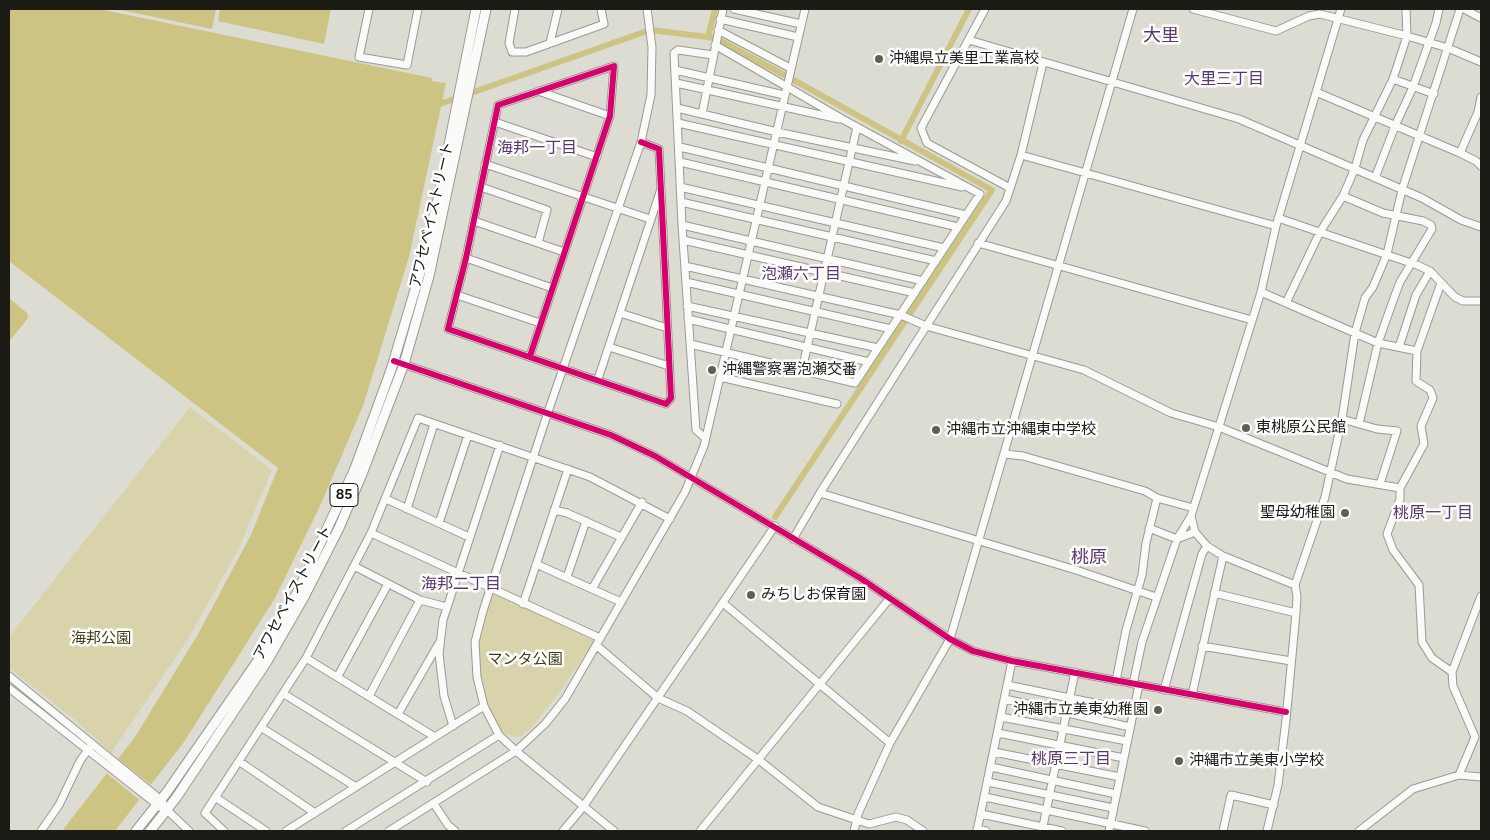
<!DOCTYPE html>
<meta charset="utf-8">
<style>
body{margin:0}
#map{position:relative;width:1490px;height:840px;overflow:hidden;background:#dddcd2;font-family:Figtree,sans-serif}
canvas{display:block}
.frame{position:absolute;inset:0;border:10px solid #1c1b15;pointer-events:none}
</style>
<div id="map">
<canvas width="1490" height="840"></canvas>
<div class="frame"></div>
</div>
<script>
const context = document.querySelector('canvas').getContext('2d');
context.lineJoin = 'round';
function fill(path, color) { context.fillStyle = color; context.fill(path, 'evenodd'); }
const poly = rows => new Path2D(rows.map(r => 'M' + r).join(''));
function stroke(path, color, width, dash) { context.strokeStyle = color; context.lineWidth = width; context.lineCap = dash ? 'butt' : 'round'; context.setLineDash(dash || []); context.stroke(path); }
function drawText(font, color, halo, rows, align = 'center') {
  context.font = font + ' Figtree,"Noto Sans JP",sans-serif'; context.lineWidth = 5; context.setLineDash([]); context.textBaseline = 'middle'; context.strokeStyle = halo; context.fillStyle = color; for (const [text, x, y, turn = 0] of rows) {
    context.save(); context.translate(x, y); context.rotate((+turn || 0) * Math.PI / 180); context.textAlign = isNaN(turn) ? turn : align; if (halo) context.strokeText(text, 0, 0); context.fillText(text, 0, 0); context.restore();
  }
}
const green = poly([
 [190,407,272,470,239,548,188,639,111,753,75,720,9,668,9,637],
 [494,593,594,641,560,692,530,729,522,736,515,737,503,733,491,714,479,677,477,641,484,613]
]);
const water = poly([
 [9,9,99,9,432,78,432,81,446,83,409,257,363,406,320,506,275,598,184,742,115,831,62,831,135,737,197,636,251,535,278,468,9,261],
 [116,9,216,9,212,29],
 [220,9,331,9,324,44,218,21],
 [9,298,27,313,28,318,9,342]
]);
const pier = poly([
 [116,757,154,787,142,802,105,772]
]);
const canal = poly([
 [708,37,715,9],
 [437,105,650,30,708,37,717,39,790,78,992,190,775,517],
 [901,141,969,9]
]);
const minor = poly([
 [369,9,359,57,407,65,418,9],
 [515,9,509,43,512,52,526,52,604,24,601,9],
 [734,9,801,24],
 [985,9,921,128,927,143,1010,188],
 [1193,9,1276,31,1309,16,1320,14,1407,36,1448,48,1481,62],
 [1464,9,1481,18],
 [720,19,798,37],
 [718,30,790,68],
 [969,40,1239,119,1422,198,1461,220,1481,227],
 [550,43,558,9],
 [675,70,784,95],
 [1393,79,1434,94],
 [676,83,839,119],
 [538,91,610,116],
 [1316,92,1460,153,1476,161,1481,166],
 [677,108,777,132,915,161],
 [702,114,723,9],
 [495,122,597,157],
 [678,123,962,187],
 [680,147,966,215],
 [1460,153,1478,112,1481,97],
 [1021,155,1276,226],
 [680,162,958,227],
 [485,164,650,219],
 [1375,178,1395,126,1413,87,1436,23,1439,9],
 [481,187,547,210,538,243],
 [680,187,944,248],
 [1343,196,1383,213,1423,221,1431,225,1432,229,1400,282,1394,298,1378,343,1359,424],
 [681,202,936,261],
 [1278,218,1417,265,1430,271,1455,297,1463,301,1481,301],
 [474,221,564,252],
 [682,225,923,281],
 [683,240,915,293],
 [978,243,1252,320],
 [466,258,552,288],
 [685,266,901,315,926,326,1084,370,1171,413,1219,427,1347,479,1400,488],
 [686,282,891,329],
 [1441,283,1417,351,1416,381,1430,390,1433,398,1421,426,1424,444,1400,488,1400,499,1387,534,1393,550,1419,585,1422,642,1432,658,1452,672],
 [1261,292,1378,343,1417,351],
 [457,295,540,323],
 [1286,303,1320,232,1343,196,1355,168,1363,140,1393,79,1407,36,1406,9],
 [687,306,878,348],
 [620,313,667,328],
 [688,319,869,362],
 [690,344,855,383,980,194,844,120,715,45],
 [609,347,669,366],
 [1399,347,1416,295,1430,271],
 [530,356,610,116,614,66,498,105,466,258,448,329,666,404,671,398,659,149,641,142],
 [394,361,611,435,655,456,860,578,950,639,973,651,1012,661,1286,712],
 [802,370,857,127],
 [720,377,837,404],
 [598,379,660,192],
 [1342,419,1377,429,1397,431,1380,484],
 [705,438,696,430,682,225,674,53,678,50,713,55],
 [1004,454,1023,456,1145,491,1157,498,1193,508],
 [820,493,1076,570,1156,597],
 [386,499,469,537],
 [407,509,434,424],
 [554,510,567,513,621,537],
 [439,523,468,435],
 [1149,528,1177,539,1191,516],
 [371,533,600,638],
 [793,539,820,493,1006,201,1021,155,1043,63],
 [536,564,621,602],
 [354,566,420,600,447,607],
 [567,577,586,521],
 [1295,585,1325,497,1342,419,1355,333,1365,298,1373,287,1387,254,1402,190,1460,9],
 [592,589,642,502],
 [1214,593,1296,613],
 [723,603,890,743],
 [523,604,568,469],
 [596,645,658,698,687,711,759,760,818,807,869,824,896,817,907,820,923,831],
 [1202,646,1291,661],
 [306,658,435,737],
 [9,676,161,800,167,810,189,831],
 [338,676,388,584],
 [1116,681,1126,630,1142,575,1146,543,1157,498],
 [1133,684,1142,642,1177,539,1195,532],
 [1007,685,1133,711],
 [9,688,160,807],
 [1164,690,1202,554,1207,546],
 [284,694,427,782],
 [1192,695,1223,556],
 [369,696,420,600],
 [1005,699,1130,727],
 [398,714,439,643],
 [1001,717,1127,741],
 [453,726,444,696,439,654,443,620,500,445],
 [262,728,356,787],
 [998,733,1124,758],
 [994,752,1120,777],
 [240,762,315,813],
 [991,767,1116,794],
 [1459,775,1475,737,1453,686,1452,672,1481,596],
 [988,782,1113,808],
 [215,797,266,831],
 [985,797,1145,831],
 [434,804,448,825,455,831],
 [981,814,1062,831],
 [977,829,986,831],
 [41,831,59,805,80,761,90,747],
 [224,831,205,813,306,658,371,533,418,418,590,477,670,519],
 [286,831,484,706],
 [346,831,499,735],
 [389,831,516,751,545,724,565,699,685,492,704,446,805,9],
 [563,831,583,807,775,526],
 [614,831,516,751,499,735,484,706,477,677,475,642,483,611,548,412,641,142,651,95,652,47,647,9],
 [700,831,890,598],
 [854,831,858,814,890,743,950,639,1133,9],
 [977,831,1012,661],
 [1042,831,1075,672],
 [1109,831,1139,685],
 [1223,831,1231,795,1274,805],
 [1267,831,1278,785,1286,720,1296,613,1297,596,1295,585,1223,556,1207,546,1195,532,1191,516,1261,292,1276,226,1341,9],
 [1359,831,1413,789,1459,775,1481,777]
]);
const major = poly([
 [136,831,167,792,259,659,297,593,354,471,391,370,420,273,439,195,476,9],
 [150,831,176,798,266,663,304,597,339,528,362,474,404,364,429,276,486,9]
]);
const cycleway = poly([
 [530,356,610,116,614,66,498,105,466,258,448,329,666,404,671,398,659,149,641,142],
 [394,361,611,435,655,456,860,578,950,639,973,651,1012,661,1286,712]
]);
const markers = [
 [879,59,5,"#605f57"],
 [712,370,5,"#605f57"],
 [1246,428,5,"#605f57"],
 [936,430,5,"#605f57"],
 [1345,513,5,"#605f57"],
 [751,595,5,"#605f57"],
 [1158,710,5,"#605f57"],
 [1179,761,5,"#605f57"]
];
const shields = [
 [344,495,28]
];
const shieldNames = [
 ["85",344,495]
];
const poiNames = [
 ["沖縄県立美里工業高校",889,59],
 ["沖縄警察署泡瀬交番",722,370],
 ["東桃原公民館",1256,428],
 ["沖縄市立沖縄東中学校",946,430],
 ["聖母幼稚園",1335,513,"right"],
 ["みちしお保育園",761,595],
 ["沖縄市立美東幼稚園",1148,710,"right"],
 ["沖縄市立美東小学校",1189,761]
];
const streetNames = [
 ["アワセベイストリート",432,215,-77],
 ["アワセベイストリート",293,593,-62]
];
const parkNames = [
 ["海邦公園",101,639],
 ["マンタ公園",525,660]
];
const neighbourhoodNames = [
 ["大里三丁目",1224,79],
 ["海邦一丁目",537,148],
 ["泡瀬六丁目",801,274],
 ["桃原一丁目",1433,513],
 ["海邦二丁目",461,584],
 ["桃原三丁目",1071,759]
];
const quarterNames = [
 ["大里",1161,36],
 ["桃原",1089,558]
];
fill(green, '#d9d3ac');
fill(water, '#cdc382');
fill(pier, '#dddcd2');
stroke(canal, '#cdc382', 6);
stroke(minor, '#9a9a93', 9);
stroke(major, '#9a9a93', 11);
stroke(minor, '#fafaf8', 7);
stroke(major, '#fafaf8', 9);
stroke(cycleway, '#d6006c', 6);
for (const [x, y, r, color] of markers) { const dot = new Path2D(); dot.arc(x, y, r, 0, 2 * Math.PI); context.fillStyle = color; context.fill(dot); stroke(dot, '#fff', 2); }
for (const [x, y, w] of shields) { const box = new Path2D(); box.roundRect(x - w / 2, y - 11.5, w, 23, 4); context.fillStyle = '#fff'; context.fill(box); stroke(box, '#1c1b15', 1); }
drawText('bold 14px', '#1c1b15', null, shieldNames);
drawText('15px', '#1c1b15', '#fff', poiNames, 'left');
drawText('15px', '#1c1b15', '#fff', streetNames);
drawText('15px', '#403a14', '#fff', parkNames);
drawText('16px', '#593770', '#fff', neighbourhoodNames);
drawText('18px', '#593770', '#fff', quarterNames);
</script>
